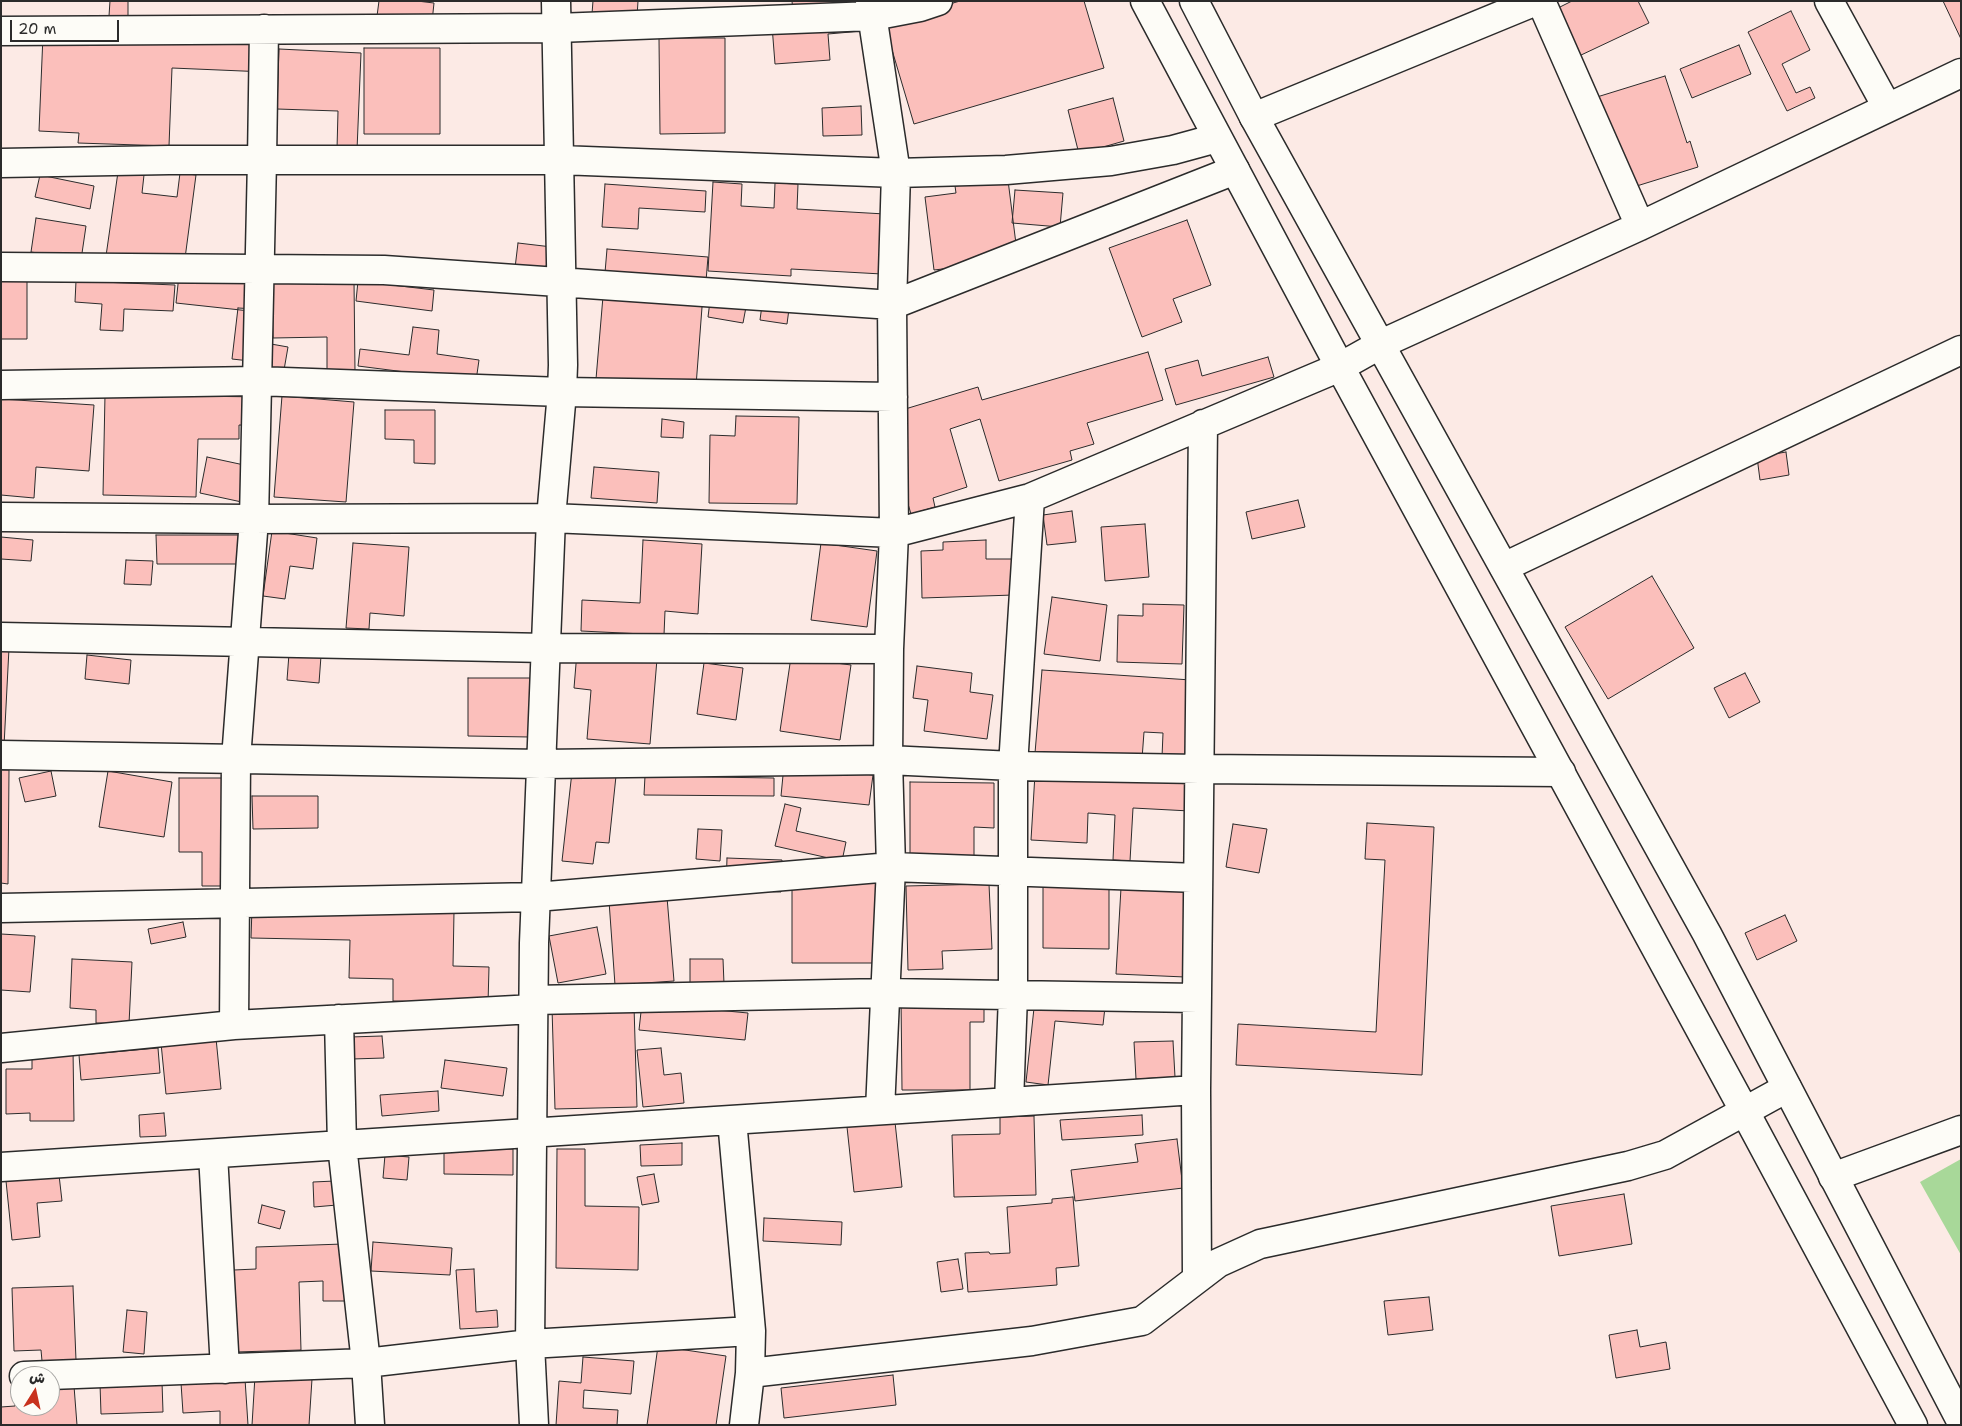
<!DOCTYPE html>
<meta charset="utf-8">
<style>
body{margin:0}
#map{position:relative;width:1962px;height:1426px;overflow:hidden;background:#fceae5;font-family:"Shantell Sans","Playpen Sans Arabic",sans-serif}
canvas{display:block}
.frame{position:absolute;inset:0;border:2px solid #2b2b2b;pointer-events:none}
.north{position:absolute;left:10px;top:1366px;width:50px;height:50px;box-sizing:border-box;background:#fdfcf7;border:1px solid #a9a8a5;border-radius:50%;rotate:10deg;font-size:14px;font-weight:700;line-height:20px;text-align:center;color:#2b2b2b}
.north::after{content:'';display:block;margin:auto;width:18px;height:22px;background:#c8321e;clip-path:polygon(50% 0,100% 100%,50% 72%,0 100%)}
.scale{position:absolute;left:10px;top:20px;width:109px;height:22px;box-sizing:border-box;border:2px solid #2b2b2b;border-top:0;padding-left:6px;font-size:15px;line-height:18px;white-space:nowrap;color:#2b2b2b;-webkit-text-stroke:4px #fdfcf7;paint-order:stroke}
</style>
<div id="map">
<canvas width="1962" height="1426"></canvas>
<div class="frame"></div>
<div class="north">ش</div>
<div class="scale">20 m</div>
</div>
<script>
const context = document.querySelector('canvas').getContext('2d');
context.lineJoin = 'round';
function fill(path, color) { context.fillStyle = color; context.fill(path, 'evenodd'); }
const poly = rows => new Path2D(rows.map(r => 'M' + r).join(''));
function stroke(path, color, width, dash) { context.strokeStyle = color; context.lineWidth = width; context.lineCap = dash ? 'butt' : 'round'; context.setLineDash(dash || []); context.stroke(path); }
const green = poly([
 [1961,1159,1961,1255,1920,1182]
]);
const building = poly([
 [110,1,128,1,128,16,109,16,110,1],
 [379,1,417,1,434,3,432,22,377,16,379,1],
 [593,1,638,1,637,17,592,14,593,1],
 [792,1,859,1,862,31,828,34,830,60,775,64,771,13,793,12,792,1],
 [960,1,1084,1,1104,68,914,124,884,23,960,1],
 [1572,1,1638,1,1649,23,1579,56,1556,9,1572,1],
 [1943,1,1961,1,1961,39,1943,1],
 [1791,11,1810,50,1782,64,1796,93,1810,87,1815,98,1787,111,1748,32,1791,11],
 [43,35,267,36,266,72,172,68,169,146,78,143,79,133,39,131,43,35],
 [659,38,725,38,725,133,660,134,659,38],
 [1739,45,1751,74,1692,98,1680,69,1739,45],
 [364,48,440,48,440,134,364,134,364,48],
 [279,49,361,53,357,150,337,149,338,111,277,109,279,49],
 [1665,76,1687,143,1690,141,1698,167,1627,189,1597,97,1665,76],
 [1113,98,1124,141,1079,154,1068,110,1113,98],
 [861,106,862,135,823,136,822,108,861,106],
 [118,172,144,175,142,193,177,197,180,173,196,175,184,266,106,256,118,172],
 [40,175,94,186,90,209,35,197,40,175],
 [1008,180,1018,260,934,270,925,197,956,193,955,186,1008,180],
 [713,182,742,184,741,206,774,208,775,183,798,184,797,209,885,214,882,274,791,269,791,276,708,271,713,182],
 [605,184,706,191,705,212,639,208,638,229,602,227,605,184],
 [1015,190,1063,193,1060,227,1012,223,1015,190],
 [36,218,86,226,81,260,31,252,36,218],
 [1187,220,1211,285,1173,299,1182,322,1142,337,1109,248,1187,220],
 [518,243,552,247,548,273,515,268,518,243],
 [607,249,708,257,706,281,704,281,696,386,596,379,607,249],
 [179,275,262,284,259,312,176,303,179,275],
 [354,279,355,372,327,372,327,337,273,338,272,282,354,279],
 [1,281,27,281,27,339,1,339,1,281],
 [76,281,175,285,173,311,124,309,123,331,100,330,102,304,75,302,76,281],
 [358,281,434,290,432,311,356,301,358,281],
 [710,301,746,307,743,323,708,317,710,301],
 [762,305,789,309,787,324,760,320,762,305],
 [238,308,256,309,250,361,232,359,238,308],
 [413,327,439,330,437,354,479,360,476,381,358,366,360,349,409,355,413,327],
 [271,344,288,347,284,370,268,368,271,344],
 [1148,352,1163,400,1087,423,1094,444,1070,451,1072,460,999,481,980,419,950,429,967,487,933,498,935,507,911,514,882,416,978,387,982,400,1148,352],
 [1268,357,1274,377,1176,405,1165,369,1198,360,1202,376,1268,357],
 [105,395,267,397,266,426,239,425,239,439,198,439,196,497,103,495,105,395],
 [282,396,354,402,346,502,274,497,282,396],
 [1,399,94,405,89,471,36,467,34,498,1,495,1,399],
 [385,410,435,410,435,464,414,463,414,440,385,439,385,410],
 [736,416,799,417,797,504,709,503,710,435,735,436,736,416],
 [662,419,684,422,683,438,661,437,662,419],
 [1786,452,1789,475,1760,480,1757,457,1786,452],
 [207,457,258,468,251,504,200,493,207,457],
 [594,467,659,472,657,503,591,498,594,467],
 [1298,500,1305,527,1252,539,1246,512,1298,500],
 [1072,511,1076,542,1047,545,1043,515,1072,511],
 [1145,524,1149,577,1105,581,1101,527,1145,524],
 [272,531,317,538,313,569,290,566,285,599,263,596,272,531],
 [156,535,247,535,247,564,157,564,156,535],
 [1,537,33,540,31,561,1,559,1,537],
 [643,540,702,544,698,614,665,611,664,635,581,631,582,600,640,603,643,540],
 [986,540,986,559,1013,559,1014,595,922,598,921,551,943,550,943,542,986,540],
 [353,543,409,547,404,616,370,613,369,629,346,628,353,543],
 [821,543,877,551,867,627,811,620,821,543],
 [126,560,153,561,151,585,124,584,126,560],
 [1652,576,1694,648,1608,699,1565,627,1652,576],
 [1052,597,1107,605,1100,661,1044,654,1052,597],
 [1143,604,1184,605,1182,664,1117,662,1118,615,1143,616,1143,604],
 [1,648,9,648,4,746,1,746,1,648],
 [577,652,657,659,650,744,587,739,591,690,574,688,577,652],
 [289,654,321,656,319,683,287,680,289,654],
 [87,655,131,660,129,684,85,679,87,655],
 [791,657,851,665,840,740,780,731,791,657],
 [704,663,743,668,736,720,697,714,704,663],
 [917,666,972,673,970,692,993,695,987,739,924,731,928,700,913,698,917,666],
 [1042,670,1191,680,1186,758,1162,757,1163,733,1144,732,1142,759,1035,753,1042,670],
 [1745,673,1760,702,1729,718,1714,688,1745,673],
 [468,678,530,678,530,737,468,736,468,678],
 [784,765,873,775,869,805,781,796,784,765],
 [1,770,9,770,8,884,1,883,1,770],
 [51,771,56,796,25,802,19,778,51,771],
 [108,771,172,782,164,837,99,827,108,771],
 [572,772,616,776,609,843,596,842,593,864,562,861,572,772],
 [1035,774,1060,777,1191,784,1190,811,1133,808,1130,861,1113,860,1115,815,1088,813,1087,843,1031,840,1035,774],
 [645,776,774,778,774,796,644,795,645,776],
 [179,778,233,778,233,886,202,886,202,852,179,852,179,778],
 [910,782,994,783,994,828,974,827,974,863,910,863,910,782],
 [252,796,318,796,318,828,253,829,252,796],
 [785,804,801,808,796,831,846,842,842,861,775,846,785,804],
 [1367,823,1434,827,1422,1075,1236,1065,1238,1024,1376,1032,1385,860,1365,859,1367,823],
 [1233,824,1267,829,1259,873,1226,867,1233,824],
 [698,829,722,830,720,861,696,859,698,829],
 [727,858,782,860,781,892,726,890,727,858],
 [792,882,889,882,889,963,792,963,792,882],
 [989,884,992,949,942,951,943,969,908,970,906,886,989,884],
 [1043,884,1109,884,1109,949,1043,948,1043,884],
 [1121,888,1201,892,1185,977,1116,974,1121,888],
 [667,897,674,981,615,985,609,901,667,897],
 [252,908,454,912,453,966,489,967,488,1004,393,1001,393,979,349,978,350,940,251,938,252,908],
 [1785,915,1797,941,1757,960,1745,933,1785,915],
 [183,922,186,937,151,944,148,929,183,922],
 [597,927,606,974,558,983,549,936,597,927],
 [1,934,35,936,30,992,1,990,1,934],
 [72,959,132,962,129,1024,96,1023,96,1010,70,1008,72,959],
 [690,959,723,959,724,984,690,984,690,959],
 [984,995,984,1022,970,1022,970,1090,902,1090,901,997,984,995],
 [1035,999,1105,1007,1103,1025,1055,1021,1048,1085,1026,1082,1035,999],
 [642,1003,748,1013,745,1040,639,1030,642,1003],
 [634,1006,637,1107,555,1109,552,1008,634,1006],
 [382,1036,384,1058,352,1059,350,1037,382,1036],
 [216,1038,221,1089,166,1094,161,1043,216,1038],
 [1173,1041,1175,1077,1136,1079,1134,1042,1173,1041],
 [73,1048,74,1121,30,1121,30,1113,6,1114,6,1069,32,1069,32,1049,73,1048],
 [158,1048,160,1073,81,1080,79,1055,158,1048],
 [661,1048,664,1075,681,1073,684,1103,643,1107,637,1050,661,1048],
 [445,1060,507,1068,503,1096,441,1088,445,1060],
 [438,1091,439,1111,382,1116,380,1095,438,1091],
 [164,1113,166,1136,140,1137,139,1115,164,1113],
 [1142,1115,1143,1135,1062,1140,1060,1120,1142,1115],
 [1034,1116,1036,1195,954,1197,952,1135,1000,1134,1000,1117,1034,1116],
 [895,1122,902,1187,854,1192,847,1127,895,1122],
 [1177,1139,1183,1188,1075,1201,1071,1170,1138,1162,1135,1144,1177,1139],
 [682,1143,682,1165,641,1166,640,1145,682,1143],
 [444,1148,513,1149,513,1175,444,1174,444,1148],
 [557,1149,585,1149,585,1206,639,1207,638,1270,556,1268,557,1149],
 [385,1155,409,1157,407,1180,383,1178,385,1155],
 [654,1174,659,1202,642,1205,637,1177,654,1174],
 [59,1175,62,1201,37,1203,40,1237,12,1240,6,1181,59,1175],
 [335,1181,337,1205,314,1207,313,1182,335,1181],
 [1624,1194,1632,1244,1559,1256,1551,1206,1624,1194],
 [1073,1197,1079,1266,1056,1268,1057,1285,968,1292,965,1253,989,1252,990,1254,1010,1253,1007,1207,1052,1203,1052,1199,1073,1197],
 [262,1205,285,1211,280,1229,258,1223,262,1205],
 [764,1218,842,1222,841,1245,763,1241,764,1218],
 [373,1242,452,1248,450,1275,371,1271,373,1242],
 [343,1244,345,1301,323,1301,323,1281,299,1282,301,1350,236,1352,234,1270,256,1269,256,1247,343,1244],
 [958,1259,963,1289,941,1292,937,1262,958,1259],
 [474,1269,476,1312,497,1310,498,1327,460,1329,456,1270,474,1269],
 [73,1286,76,1360,42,1361,41,1350,14,1351,12,1288,73,1286],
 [1429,1297,1433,1330,1388,1335,1384,1301,1429,1297],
 [127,1310,147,1312,144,1354,123,1352,127,1310],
 [1637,1330,1640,1347,1666,1342,1670,1369,1616,1378,1609,1335,1637,1330],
 [658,1346,726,1356,716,1425,647,1425,658,1346],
 [583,1357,634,1361,631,1394,584,1390,583,1408,618,1410,617,1425,556,1425,559,1381,581,1383,583,1357],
 [893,1375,896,1405,784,1418,781,1388,893,1375],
 [255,1376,312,1379,309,1425,252,1425,255,1376],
 [245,1379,248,1425,220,1425,220,1411,183,1413,181,1383,245,1379],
 [162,1382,163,1412,101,1414,100,1384,162,1382],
 [74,1386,77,1425,1,1425,1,1407,15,1406,13,1390,20,1390,20,1406,50,1406,50,1388,74,1386]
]);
const minor = poly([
 [870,1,896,173,892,305,894,533,889,649,888,760,891,867,880,1110],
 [1541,1,1640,226],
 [1829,1,1887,107],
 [1,31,557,28,873,16,920,7,938,1],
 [1254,117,1536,1],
 [1,163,169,160,560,160,896,173,1006,170,1111,161,1173,150,1217,138],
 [1,267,384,270,892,305,1235,170],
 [1,385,256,381,562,392,893,397],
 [1,517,248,519,551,518,894,533,1030,498,1340,367,1381,344,1640,226,1961,73],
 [1504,567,1961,350],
 [1,637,546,648,889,649],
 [1,755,541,764,888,760,1013,766,1199,769,1561,772],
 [1,908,536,897,891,867,1198,878],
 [533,1000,885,993,1197,998],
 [339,1019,342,1145,366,1363,370,1425],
 [234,1025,236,759,254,519,262,160,264,29],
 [1,1048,234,1025,534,1009],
 [1009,1102,1013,995,1013,766,1030,498],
 [732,1120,751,1331,750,1373],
 [213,1154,225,1369],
 [1,1167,1196,1090],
 [1833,1177,1961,1130],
 [1197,1278,1196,1090,1203,424],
 [24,1376,366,1363,530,1344,751,1331],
 [534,1425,530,1344,534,943,551,518,562,392,563,365,556,1],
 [744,1425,750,1373,1032,1341,1142,1321,1218,1263,1260,1244,1628,1166,1665,1155,1787,1088]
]);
const secondary = poly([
 [1145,1,1340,367,1745,1112,1913,1425],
 [1194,1,1254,117,1707,934,1961,1421]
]);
fill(green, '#a8d899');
fill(building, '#fbbfbb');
stroke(building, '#2b2b2b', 1);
stroke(minor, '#2b2b2b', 31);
stroke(secondary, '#2b2b2b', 31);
stroke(minor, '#fdfcf7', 28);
stroke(secondary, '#fdfcf7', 28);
</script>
